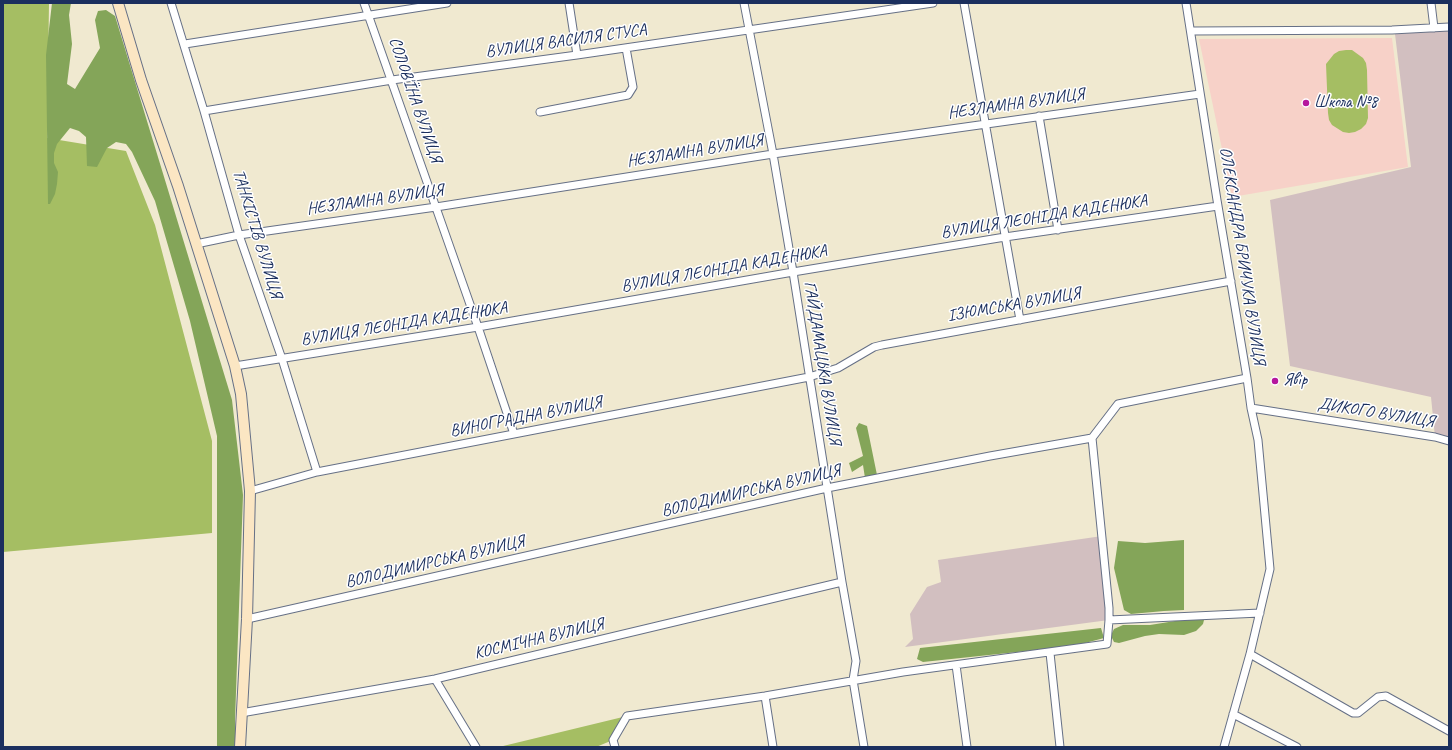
<!DOCTYPE html>
<meta charset="utf-8">
<style>
body{margin:0}
#map{position:relative;width:1452px;height:750px;overflow:hidden;background:#f0e9d0;font-family:Caveat,sans-serif}
canvas{display:block}
.frame{position:absolute;inset:0;border:4px solid #1b2f5e;pointer-events:none}
</style>
<div id="map">
<canvas width="1452" height="750"></canvas>
<div class="frame"></div>
</div>
<script>
const context = document.querySelector('canvas').getContext('2d');
context.lineJoin = 'round';
function fill(path, color) { context.fillStyle = color; context.fill(path, 'evenodd'); }
const poly = rows => new Path2D(rows.map(r => 'M' + r).join(''));
function stroke(path, color, width, dash) { context.strokeStyle = color; context.lineWidth = width; context.lineCap = dash ? 'butt' : 'round'; context.setLineDash(dash || []); context.stroke(path); }
function drawText(font, color, halo, rows, align = 'center') {
  context.font = font + ' Caveat,sans-serif'; context.lineWidth = 3; context.setLineDash([]); context.textBaseline = 'middle'; context.strokeStyle = halo; context.fillStyle = color; for (const [text, x, y, turn = 0] of rows) {
    context.save(); context.translate(x, y); context.rotate((+turn || 0) * Math.PI / 180); context.textAlign = isNaN(turn) ? turn : align; if (halo) context.strokeText(text, 0, 0); context.fillText(text, 0, 0); context.restore();
  }
}
const built = poly([
 [1392,38,1408,167,1232,197,1199,39]
]);
const industrial = poly([
 [1449,31,1449,441,1435,437,1431,397,1290,366,1270,200,1411,167,1395,34],
 [1102,536,1109,620,905,647,913,639,910,614,927,587,941,582,938,560]
]);
const green = poly([
 [3,3,49,3,47,138,126,151,155,225,212,441,212,533,3,552],
 [1346,50,1352,50,1363,58,1366,63,1367,70,1368,118,1366,124,1361,129,1355,132,1349,133,1343,132,1332,125,1329,120,1328,113,1326,64,1334,54,1339,51],
 [627,716,613,740,596,747,499,747]
]);
const forest = poly([
 [52,3,71,3,69,15,72,44,67,84,75,89,100,48,95,20,98,11,106,10,115,16,232,400,243,495,235,720,236,747,217,747,217,436,190,321,155,201,132,152,126,144,116,142,107,148,97,167,87,166,86,137,79,131,70,128,57,144,54,153,54,163,58,172,57,184,55,194,50,204,48,204,46,55],
 [859,423,867,426,877,475,865,478,863,465,852,472,849,463,863,456,856,428],
 [1184,540,1184,610,1164,611,1131,614,1124,610,1114,568,1118,541,1145,543],
 [1200,617,1204,620,1203,624,1196,631,1184,635,1159,634,1145,636,1119,643,1114,642,1112,638,1112,633,1114,629,1123,625,1150,625],
 [1101,628,1104,638,1074,646,923,662,917,659,920,648]
]);
const street = poly([
 [171,3,204,111,239,235,282,359,317,472],
 [364,3,478,327,514,434],
 [569,3,577,55],
 [744,3,773,154,793,272,842,582,856,661,853,680,864,747],
 [964,3,1020,320],
 [1186,3,1217,200,1247,378,1251,408,1258,440,1270,569,1250,654,1224,747],
 [1431,3,1434,28],
 [1191,31,1392,30,1449,27],
 [185,44,447,3],
 [204,111,392,80,577,55,933,3],
 [540,112,628,95,633,87,626,48],
 [1039,116,1058,230],
 [196,244,239,235,436,207,773,154,1200,94],
 [235,366,478,327,793,272,1005,237,1218,206],
 [1251,408,1435,437,1449,441],
 [250,491,317,472,809,377,838,368,874,347,882,345,1231,281],
 [247,619,827,488,990,456,1092,438,1118,404,1247,378],
 [1109,620,1260,613],
 [1050,653,1060,747],
 [1250,654,1353,713,1358,713,1378,697,1386,696,1449,731],
 [956,665,967,747],
 [435,679,476,747],
 [765,696,773,747],
 [241,713,435,679,842,582],
 [1233,714,1297,747],
 [615,747,613,740,627,716,765,696,903,672,1107,644,1109,620,1109,608,1092,438]
]);
const secondary = poly([
 [118,3,141,80,178,186,235,366,241,394,250,491,247,619,240,747]
]);
const markers = [
 [1306,103,4,"#b5179e"],
 [1275,381,4,"#b5179e"]
];
const streetNames = [
 ["ВУЛИЦЯ ВАСИЛЯ СТУСА",566,41,-8],
 ["СОЛОВ'ЇНА ВУЛИЦЯ",415,100,71],
 ["НЕЗЛАМНА ВУЛИЦЯ",1016,104,-8],
 ["НЕЗЛАМНА ВУЛИЦЯ",695,151,-9],
 ["НЕЗЛАМНА ВУЛИЦЯ",375,200,-8],
 ["ВУЛИЦЯ ЛЕОНІДА КАДЕНЮКА",1044,217,-9],
 ["ТАНКІСТІВ ВУЛИЦЯ",257,234,73],
 ["ОЛЕКСАНДРА БРИЧУКА ВУЛИЦЯ",1242,256,81],
 ["ВУЛИЦЯ ЛЕОНІДА КАДЕНЮКА",724,269,-10],
 ["ІЗЮМСЬКА ВУЛИЦЯ",1014,305,-10],
 ["ВУЛИЦЯ ЛЕОНІДА КАДЕНЮКА",404,324,-9],
 ["ГАЙДАМАЦЬКА ВУЛИЦЯ",822,363,81],
 ["ДИКОГО ВУЛИЦЯ",1376,413,9],
 ["ВИНОГРАДНА ВУЛИЦЯ",526,417,-11],
 ["ВОЛОДИМИРСЬКА ВУЛИЦЯ",751,491,-13],
 ["ВОЛОДИМИРСЬКА ВУЛИЦЯ",435,562,-13],
 ["КОСМІЧНА ВУЛИЦЯ",539,639,-13]
];
const poiNames = [
 ["Школа №8",1314,103],
 ["Явiр",1283,381]
];
fill(built, '#f7d1c8');
fill(industrial, '#d2bfc0');
fill(green, '#a5be63');
fill(forest, '#84a559');
stroke(street, '#667086', 9);
stroke(secondary, '#667086', 12);
stroke(street, '#fff', 7);
stroke(secondary, '#fbe6c3', 10);
for (const [x, y, r, color] of markers) { const dot = new Path2D(); dot.arc(x, y, r, 0, 2 * Math.PI); context.fillStyle = color; context.fill(dot); stroke(dot, '#fff', 1.5); }
drawText('17px', '#1b2f5e', '#fff', streetNames);
drawText('17px', '#1b2f5e', '#fff', poiNames, 'left');
</script>
